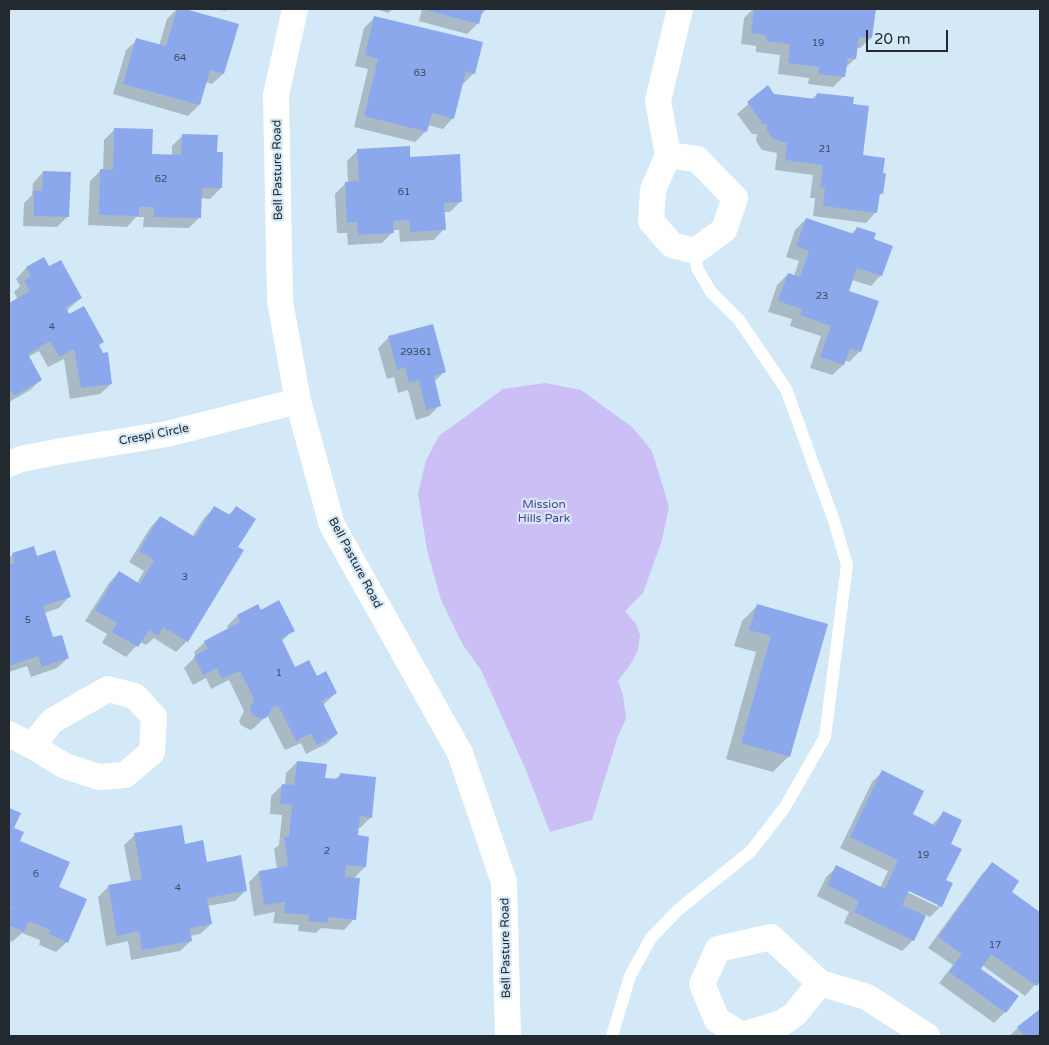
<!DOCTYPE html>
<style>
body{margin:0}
#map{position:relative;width:1049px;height:1045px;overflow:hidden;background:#d4e9f7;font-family:"Varela Round",sans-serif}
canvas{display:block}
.frame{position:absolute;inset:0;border:10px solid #222a2f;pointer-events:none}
.scale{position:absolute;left:866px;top:30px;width:82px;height:22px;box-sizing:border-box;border:2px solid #222a2f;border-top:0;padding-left:6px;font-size:15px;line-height:18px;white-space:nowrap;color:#222a2f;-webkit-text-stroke:4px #d4e9f7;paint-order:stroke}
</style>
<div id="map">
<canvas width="1049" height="1045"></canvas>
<div class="frame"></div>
<div class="scale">20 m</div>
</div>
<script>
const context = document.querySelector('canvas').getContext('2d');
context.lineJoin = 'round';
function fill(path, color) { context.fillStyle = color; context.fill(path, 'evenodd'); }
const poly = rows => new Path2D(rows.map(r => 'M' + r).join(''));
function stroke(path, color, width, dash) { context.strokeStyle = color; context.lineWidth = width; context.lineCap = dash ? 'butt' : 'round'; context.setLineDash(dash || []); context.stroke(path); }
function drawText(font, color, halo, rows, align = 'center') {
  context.font = font + ' "Varela Round",sans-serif'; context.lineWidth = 4.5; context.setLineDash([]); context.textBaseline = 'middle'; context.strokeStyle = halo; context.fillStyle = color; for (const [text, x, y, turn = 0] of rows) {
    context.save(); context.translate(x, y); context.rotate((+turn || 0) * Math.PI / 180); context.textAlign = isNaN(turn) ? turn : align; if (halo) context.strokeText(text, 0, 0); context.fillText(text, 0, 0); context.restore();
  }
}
const green = poly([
 [545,383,581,390,632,427,652,451,669,507,662,540,643,593,625,611,636,624,640,635,638,650,632,662,618,681,623,695,626,719,618,736,592,820,550,832,525,768,481,670,463,645,441,600,427,550,418,494,426,460,439,436,503,389]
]);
const shadow = poly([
 [177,9,237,25,223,74,212,84,205,82,199,105,188,116,113,94,126,50,137,40,159,46,167,19],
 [216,9,228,9,225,11],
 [379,9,393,9,388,13,379,10],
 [422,9,487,9,479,16,478,23,467,34,419,21],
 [753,9,777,10,875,9,871,38,860,48,856,48,855,59,845,68,844,76,833,87,808,84,809,78,778,74,780,55,756,52,756,46,741,44,744,18],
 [375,17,474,73,463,84,462,83,453,118,443,129,428,125,426,131,415,142,354,127,368,69,355,66,364,28],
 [768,87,774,96,811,100,817,94,852,105,861,156,882,193,878,197,876,212,866,223,813,216,815,198,810,198,813,175,775,170,777,153,762,150,756,141,757,134,752,134,737,114],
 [115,129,151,155,172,156,172,146,183,135,216,153,221,188,210,199,200,198,199,218,189,228,143,227,144,217,136,217,127,227,88,225,90,181,101,170,103,171,104,140],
 [358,150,409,158,461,201,450,212,443,212,444,229,434,240,400,242,399,230,393,230,393,232,382,243,348,245,347,233,337,233,335,194,345,184,348,183,347,161],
 [43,172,68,216,57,227,23,226,24,203,32,195,33,183],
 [806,219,851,234,857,228,872,240,881,275,871,286,852,280,848,292,860,351,849,362,844,360,843,365,832,375,810,368,821,336,790,326,792,319,768,312,777,285,788,274,794,276,799,261,786,257,795,230],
 [44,258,49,268,81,298,66,311,68,315,102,342,98,346,111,384,100,394,70,399,64,359,48,367,39,351,28,357,41,380,30,390,9,402,9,305,18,300,14,292,20,286,16,279,26,268],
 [389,337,444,372,434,382,440,405,429,416,416,420,408,390,398,393,394,377,387,379,378,348],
 [215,507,228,515,236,508,237,547,242,550,187,641,176,652,154,638,146,645,140,642,126,657,102,643,107,634,85,621,109,583,119,572,137,583,144,571,129,562,150,528,160,517,192,537,204,518],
 [33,548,37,557,69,597,59,608,44,613,52,639,68,658,57,668,31,677,27,666,9,672,9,558,12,555],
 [758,605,826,624,789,756,773,772,726,759,756,652,734,646,742,621],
 [257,606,260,611,293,630,281,642,294,668,317,677,336,693,323,705,337,734,326,744,306,754,301,743,285,750,267,715,254,728,250,730,241,725,239,721,244,711,229,680,211,689,206,678,193,685,184,668,196,656,194,652,205,642,228,630,227,626,237,616],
 [297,762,324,779,334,780,340,775,371,817,360,828,357,828,357,837,365,867,353,879,354,919,344,930,321,928,316,933,298,931,299,925,273,923,275,912,254,916,249,882,259,872,277,869,274,849,279,845,282,815,270,814,271,796,282,785,285,785,286,773],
 [882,772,911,815,932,825,944,812,949,845,945,880,951,884,940,907,930,917,925,915,913,940,902,951,844,923,849,912,817,896,826,877,837,867,880,888,888,871,840,848,872,782],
 [904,887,938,904,938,907,903,890],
 [9,809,19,814,12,829,19,842,57,888,67,942,56,952,39,945,40,940,22,933,12,942,9,940],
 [135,835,184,845,206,863,246,890,235,901,208,906,211,924,200,934,190,936,191,941,180,951,131,960,128,941,106,946,98,897,109,886,131,882,124,845],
 [992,864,1010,892,1040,913,1040,979,1025,996,982,965,979,969,1005,1012,994,1023,939,983,953,965,928,948,982,874],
 [1040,1011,1040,1036,1009,1036,1018,1028]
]);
const building = poly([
 [177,9,185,9,239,24,224,74,210,70,200,105,123,84,136,38,166,46],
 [429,9,483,9,479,24,429,11],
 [754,9,876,9,872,38,859,37,856,59,848,58,845,77,818,74,819,67,788,63,790,44,766,41,766,35,751,33],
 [374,16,483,42,475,74,466,71,454,119,432,113,427,132,364,116,378,59,365,55],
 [768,85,774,94,816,99,817,93,854,97,853,104,869,106,863,155,885,158,883,173,886,174,883,194,880,193,877,213,823,206,825,188,820,187,823,165,785,160,787,143,772,139,767,130,767,124,763,124,747,102],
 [114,128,153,129,152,154,181,155,182,134,218,135,217,152,223,152,222,188,202,188,201,218,153,217,154,207,139,207,139,216,99,215,100,169,113,170],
 [410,146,410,157,460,154,462,202,444,203,446,230,410,232,409,220,393,221,394,233,358,235,357,222,347,223,345,182,359,181,357,149],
 [43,171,71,172,69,217,34,216,34,191,42,191],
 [806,218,854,234,857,227,876,233,874,239,893,246,882,276,857,268,849,291,879,301,861,352,850,348,844,365,820,357,831,326,800,315,802,309,778,301,788,273,800,277,809,251,796,246],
 [44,257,49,266,61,260,82,298,66,307,69,314,84,306,104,342,99,345,103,353,108,352,112,384,81,388,74,349,59,357,50,341,28,354,42,380,14,396,9,387,9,303,30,291,24,281,31,276,26,267],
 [433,324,446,372,434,376,441,406,426,410,419,380,409,383,405,367,397,370,388,336],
 [214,506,230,515,236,506,256,519,238,547,244,550,188,642,163,627,158,636,149,630,138,647,112,632,117,623,95,610,119,571,140,584,154,560,139,551,160,516,195,537],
 [34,546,37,556,55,550,71,597,43,606,53,637,62,635,69,658,42,667,38,656,9,666,9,565,15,563,12,553],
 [279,600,295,631,281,638,295,667,309,660,317,676,326,671,337,693,322,701,338,734,317,745,311,733,296,741,278,705,272,708,270,713,266,718,261,719,252,715,250,709,254,699,240,671,222,679,217,668,203,675,194,656,208,649,204,641,240,622,237,615,258,604,261,610],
 [757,604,828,624,790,757,741,743,771,636,749,630],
 [297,761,327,764,325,778,339,779,340,773,376,777,372,818,360,816,358,835,369,837,366,867,346,865,345,877,360,878,356,920,328,917,328,923,308,921,309,915,284,913,285,902,264,905,259,871,288,866,284,837,289,837,292,805,280,804,282,784,294,785],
 [882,770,924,791,913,814,936,826,943,811,962,820,951,844,962,849,946,880,953,883,942,907,909,891,902,905,926,916,914,941,854,912,859,901,827,885,836,865,885,889,898,860,850,837],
 [9,808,21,813,14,828,24,832,20,841,70,862,59,887,87,899,68,943,49,934,50,930,29,921,24,932,9,925,9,913,12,907,9,905],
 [182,825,185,844,203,840,207,862,241,855,247,891,207,898,212,924,190,928,192,941,142,950,139,931,117,936,108,885,142,879,134,833],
 [992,862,1019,881,1012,892,1040,912,1040,981,1037,986,991,954,981,969,1019,996,1006,1013,949,972,962,954,938,937],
 [1040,1009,1040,1036,1024,1036,1017,1027]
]);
const lane = poly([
 [612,1036,630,976,651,938,678,910,751,851,785,807,825,737,847,565,834,521,786,389,739,320,711,292,697,268,695,251]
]);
const street = poly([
 [295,9,276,95,280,301,298,401,332,525,460,753,504,882,508,1036],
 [668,155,697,159,735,198,724,230,695,251,672,245,651,221,653,190,668,155,658,101,680,9],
 [9,464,21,459,62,451,167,434,298,401],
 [9,734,32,746,65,766,99,777,125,775,152,752,154,717,135,696,108,689,52,721,32,746],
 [820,983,795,1014,782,1023,742,1035,717,1020,702,984,718,949,771,937,820,983,867,997,927,1036]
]);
const numberNames = [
 ["19",818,43],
 ["64",180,58],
 ["63",420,73],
 ["21",825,149],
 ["62",161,179],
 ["61",404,192],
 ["23",822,296],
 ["4",52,327],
 ["29361",416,352],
 ["3",185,577],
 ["5",28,620],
 ["1",279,673],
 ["2",327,851],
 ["19",923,855],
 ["6",36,874],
 ["4",178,888],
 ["17",995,945]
];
const streetNames = [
 ["Bell Pasture Road",278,170,-91],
 ["Crespi Circle",154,435,-11],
 ["Bell Pasture Road",355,563,62],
 ["Bell Pasture Road",506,948,-91]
];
const parkNames = [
 ["Mission",544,505],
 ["Hills Park",544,519]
];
fill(green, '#ccbff6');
fill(shadow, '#0003');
fill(building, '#8ba8ec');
stroke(lane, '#fff', 12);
stroke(street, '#fff', 26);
drawText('10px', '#3c4a5e', null, numberNames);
drawText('12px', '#222a2f', '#d4e9f7', streetNames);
drawText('12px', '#593c91', '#d4e9f7', parkNames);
</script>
